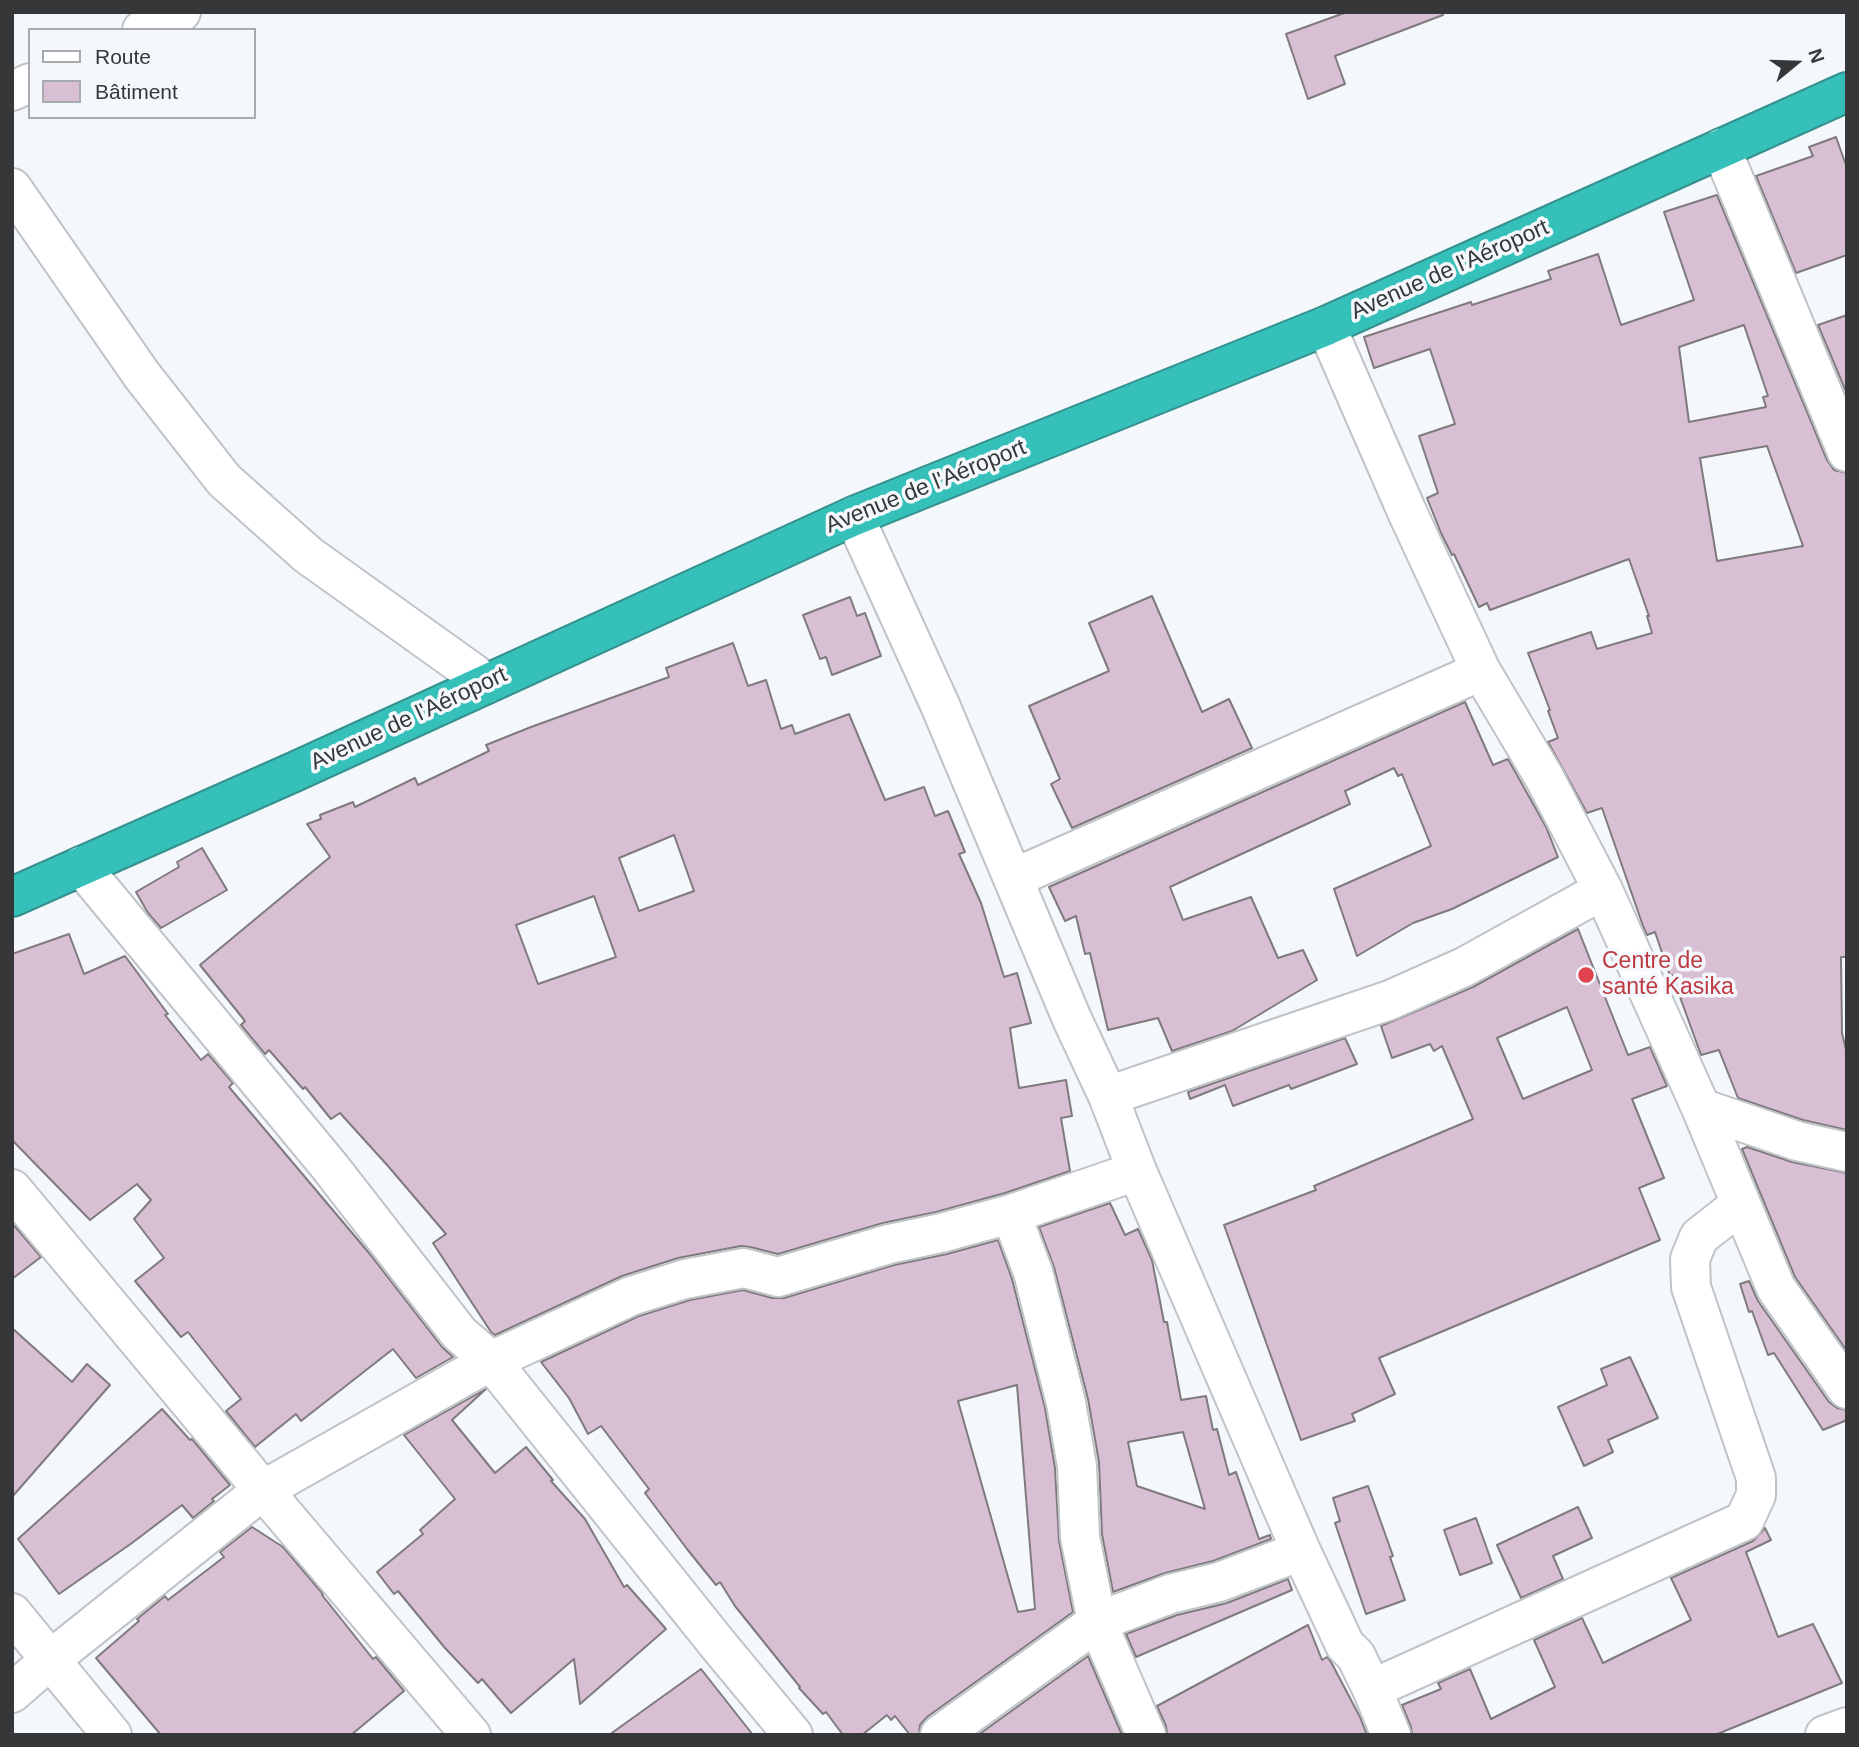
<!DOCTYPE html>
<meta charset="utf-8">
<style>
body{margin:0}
#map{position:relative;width:1859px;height:1747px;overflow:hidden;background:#f4f8fc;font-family:Helvetica,sans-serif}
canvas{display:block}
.frame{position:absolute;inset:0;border:14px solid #363739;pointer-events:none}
.legend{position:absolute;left:28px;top:28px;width:228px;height:91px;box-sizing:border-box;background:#f4f8fc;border:2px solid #a8abae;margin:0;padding:9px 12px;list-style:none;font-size:21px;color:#363739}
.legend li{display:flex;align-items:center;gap:14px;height:35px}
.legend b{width:35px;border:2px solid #a8abae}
.north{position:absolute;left:1761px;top:28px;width:70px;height:70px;-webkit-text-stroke:5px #f4f8fc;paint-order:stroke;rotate:71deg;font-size:19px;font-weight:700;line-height:28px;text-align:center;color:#363739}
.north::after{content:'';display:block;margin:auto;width:24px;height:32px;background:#363739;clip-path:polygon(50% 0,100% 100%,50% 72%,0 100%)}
</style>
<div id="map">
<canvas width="1859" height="1747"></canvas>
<div class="frame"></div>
<ul class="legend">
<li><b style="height:9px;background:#fff"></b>Route</li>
<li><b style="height:19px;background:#d9bfd3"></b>Bâtiment</li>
</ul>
<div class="north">N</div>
</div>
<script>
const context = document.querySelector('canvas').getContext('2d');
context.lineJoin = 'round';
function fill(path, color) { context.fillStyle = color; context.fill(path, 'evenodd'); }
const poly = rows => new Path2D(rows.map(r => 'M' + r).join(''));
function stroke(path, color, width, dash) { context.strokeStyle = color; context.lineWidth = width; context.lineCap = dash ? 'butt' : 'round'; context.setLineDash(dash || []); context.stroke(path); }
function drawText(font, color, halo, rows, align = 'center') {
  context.font = font + ' Helvetica,sans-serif'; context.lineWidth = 7; context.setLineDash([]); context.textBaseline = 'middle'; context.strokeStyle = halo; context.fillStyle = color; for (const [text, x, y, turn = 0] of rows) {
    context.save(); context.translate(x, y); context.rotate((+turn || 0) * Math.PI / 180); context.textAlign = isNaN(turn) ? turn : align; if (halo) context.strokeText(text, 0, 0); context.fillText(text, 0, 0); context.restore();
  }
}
const building = poly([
 [1347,12,1443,12,1443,15,1335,56,1345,84,1308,99,1286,34,1347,12],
 [1836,137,1847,168,1847,255,1796,273,1756,176,1813,156,1809,147,1836,137],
 [1717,195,1827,460,1834,470,1847,473,1847,957,1841,957,1842,1033,1847,1054,1847,1130,1803,1120,1738,1098,1719,1050,1701,1055,1672,975,1670,976,1655,932,1647,935,1643,926,1602,808,1587,813,1548,742,1558,738,1548,711,1550,710,1528,653,1591,632,1597,649,1652,633,1647,616,1649,616,1629,559,1490,610,1487,603,1479,607,1454,554,1452,555,1441,533,1427,498,1438,493,1419,436,1455,424,1430,349,1374,368,1364,337,1471,302,1472,305,1551,279,1548,271,1598,254,1621,325,1694,300,1664,212,1717,195],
 [1744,325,1768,396,1763,397,1766,407,1689,422,1679,347,1744,325],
 [1767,446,1803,546,1717,561,1700,458,1767,446],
 [1847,315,1847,394,1818,325,1847,315],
 [1152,596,1202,712,1229,699,1252,748,1072,828,1051,784,1060,779,1029,706,1109,671,1089,623,1152,596],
 [850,597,857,616,865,613,881,656,832,675,826,657,820,659,803,615,850,597],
 [733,643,748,686,766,680,781,729,792,725,795,734,849,714,885,800,924,787,935,816,948,811,965,852,959,854,981,903,1004,977,1017,973,1031,1023,1010,1028,1019,1088,1066,1080,1072,1116,1061,1118,1070,1171,1005,1193,936,1212,883,1223,778,1254,750,1247,741,1246,678,1258,622,1276,495,1335,491,1332,433,1243,446,1234,388,1166,340,1113,331,1119,305,1087,303,1089,269,1050,265,1054,241,1025,245,1021,200,965,330,857,307,824,321,819,320,815,353,802,355,807,415,778,418,785,489,751,486,745,531,727,669,677,666,668,733,643],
 [674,835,694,891,639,911,619,858,674,835],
 [594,896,616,957,538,984,516,925,594,896],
 [1465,702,1493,765,1508,759,1546,827,1558,857,1452,909,1413,923,1357,956,1334,889,1431,846,1402,774,1398,776,1394,768,1345,791,1350,804,1170,887,1183,920,1251,897,1278,958,1303,950,1317,980,1232,1031,1172,1051,1158,1018,1108,1030,1090,953,1085,954,1076,916,1065,921,1049,887,1465,702],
 [202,848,227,890,161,928,148,913,136,892,179,867,177,862,202,848],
 [1578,929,1628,1055,1650,1047,1667,1086,1632,1099,1664,1178,1639,1188,1660,1240,1379,1358,1395,1394,1352,1414,1355,1421,1301,1440,1224,1225,1316,1190,1314,1186,1473,1119,1442,1046,1434,1051,1430,1044,1392,1058,1381,1026,1473,987,1578,929],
 [1567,1007,1592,1070,1523,1099,1497,1038,1567,1007],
 [69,934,84,974,125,956,168,1014,165,1015,201,1060,208,1054,233,1083,229,1087,369,1253,442,1347,453,1357,416,1378,393,1349,301,1421,296,1414,255,1447,226,1411,241,1399,188,1332,181,1337,135,1281,164,1258,134,1219,151,1200,137,1184,90,1220,12,1140,12,954,69,934],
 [1345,1038,1357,1064,1291,1089,1289,1085,1233,1106,1225,1085,1190,1099,1188,1092,1345,1038],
 [1747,1147,1792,1162,1847,1173,1847,1351,1795,1277,1742,1149,1747,1147],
 [1110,1203,1125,1235,1138,1229,1152,1260,1164,1322,1167,1322,1181,1400,1206,1396,1213,1430,1217,1429,1229,1475,1236,1472,1259,1539,1270,1535,1271,1539,1213,1561,1165,1573,1113,1592,1102,1534,1099,1462,1088,1399,1054,1267,1039,1227,1110,1203],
 [1183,1432,1205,1509,1137,1486,1128,1442,1183,1432],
 [12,1223,41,1257,12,1279,12,1223],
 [998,1240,1012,1279,1045,1408,1055,1468,1059,1541,1073,1612,927,1717,920,1725,919,1735,910,1735,895,1716,891,1720,887,1715,862,1735,843,1735,826,1712,823,1714,799,1688,800,1687,735,1606,720,1582,716,1585,687,1549,645,1493,649,1489,601,1426,588,1434,569,1398,541,1362,639,1316,690,1300,743,1290,772,1298,784,1298,894,1265,947,1254,998,1240],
 [1017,1385,1035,1609,1018,1612,958,1401,1017,1385],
 [1749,1281,1758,1301,1829,1402,1837,1408,1847,1410,1847,1420,1823,1430,1774,1353,1768,1355,1752,1311,1749,1312,1740,1284,1749,1281],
 [12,1328,72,1382,87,1364,110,1385,12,1497,12,1328],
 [1630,1357,1658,1418,1608,1440,1613,1452,1584,1466,1558,1407,1607,1385,1601,1369,1630,1357],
 [486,1389,452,1420,495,1473,526,1447,553,1480,551,1481,585,1519,624,1587,627,1585,666,1629,580,1704,574,1659,511,1713,482,1679,478,1683,445,1648,398,1591,394,1594,377,1572,423,1534,420,1530,455,1499,404,1435,486,1389],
 [162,1409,190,1440,192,1439,230,1485,212,1499,214,1501,193,1518,182,1505,132,1543,59,1594,18,1539,162,1409],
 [1368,1486,1393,1556,1390,1557,1405,1600,1366,1614,1335,1523,1340,1521,1333,1498,1368,1486],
 [1578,1507,1592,1538,1553,1556,1563,1579,1521,1598,1497,1545,1578,1507],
 [1476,1518,1492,1563,1460,1575,1444,1530,1476,1518],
 [252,1527,283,1547,323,1594,322,1595,373,1659,376,1657,404,1691,351,1735,161,1735,96,1658,139,1621,137,1619,165,1596,168,1600,224,1557,220,1552,252,1527],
 [1765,1528,1771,1540,1746,1552,1778,1637,1813,1624,1842,1683,1715,1735,1412,1735,1411,1727,1402,1705,1441,1689,1438,1683,1470,1669,1491,1719,1555,1687,1534,1640,1582,1618,1603,1663,1691,1620,1671,1578,1753,1541,1765,1528],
 [1288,1579,1292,1590,1136,1657,1126,1634,1177,1615,1227,1603,1288,1579],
 [1308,1625,1322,1660,1327,1657,1331,1662,1360,1717,1367,1735,1167,1735,1166,1726,1157,1706,1308,1625],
 [1088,1656,1122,1735,978,1735,1088,1656],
 [701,1669,753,1735,609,1735,701,1669]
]);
const minor = poly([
 [142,30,181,12],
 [12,91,30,83],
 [1721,148,1847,452],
 [12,188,141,374,224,480,308,555,473,673,486,684],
 [1326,326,1408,514,1481,671,1544,777,1603,890,1701,1108,1776,1288,1847,1389],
 [854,516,940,705,1072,1019,1108,1096,1137,1171,1301,1551,1345,1645,1356,1656,1372,1689,1744,1521,1756,1495,1756,1478,1691,1287,1690,1259,1699,1237,1741,1204],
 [81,866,330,1167,459,1333,491,1361,720,1647,793,1735],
 [1014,878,1481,671],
 [1108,1096,1390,1000,1464,967,1603,890],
 [1701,1108,1797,1141,1847,1152],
 [12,1189,263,1490,471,1735],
 [1011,1214,1033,1272,1066,1403,1077,1466,1080,1537,1097,1622,1146,1735],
 [12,1613,112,1735],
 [1372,1689,1391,1735],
 [12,1693,50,1660,263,1490,491,1361,631,1296,685,1279,744,1268,778,1277,889,1244,941,1233,1011,1214,1137,1171],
 [940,1735,1097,1622,1170,1594,1219,1582,1301,1551],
 [1825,1735,1847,1727]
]);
const highway = poly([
 [12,897,294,772,854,516,1326,326,1847,92]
]);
const markers = [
 [1586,975,9,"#e0444e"]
];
const streetNames = [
 ["Avenue de l'Aéroport",1450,270,-24],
 ["Avenue de l'Aéroport",926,487,-22],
 ["Avenue de l'Aéroport",409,719,-25]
];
const healthNames = [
 ["Centre de",1602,962],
 ["santé Kasika",1602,988]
];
fill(building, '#d9bfd3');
stroke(building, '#7f7a7e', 2);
stroke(minor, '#c0c4c8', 42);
stroke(highway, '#35918d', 42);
stroke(minor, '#fff', 38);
stroke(highway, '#35c1ba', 38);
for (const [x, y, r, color] of markers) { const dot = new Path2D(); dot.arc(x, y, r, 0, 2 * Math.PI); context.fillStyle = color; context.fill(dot); stroke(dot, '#f4f8fc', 2.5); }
drawText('23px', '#363739', '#f4f8fc', streetNames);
drawText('23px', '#be3a42', '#f4f8fc', healthNames, 'left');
</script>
